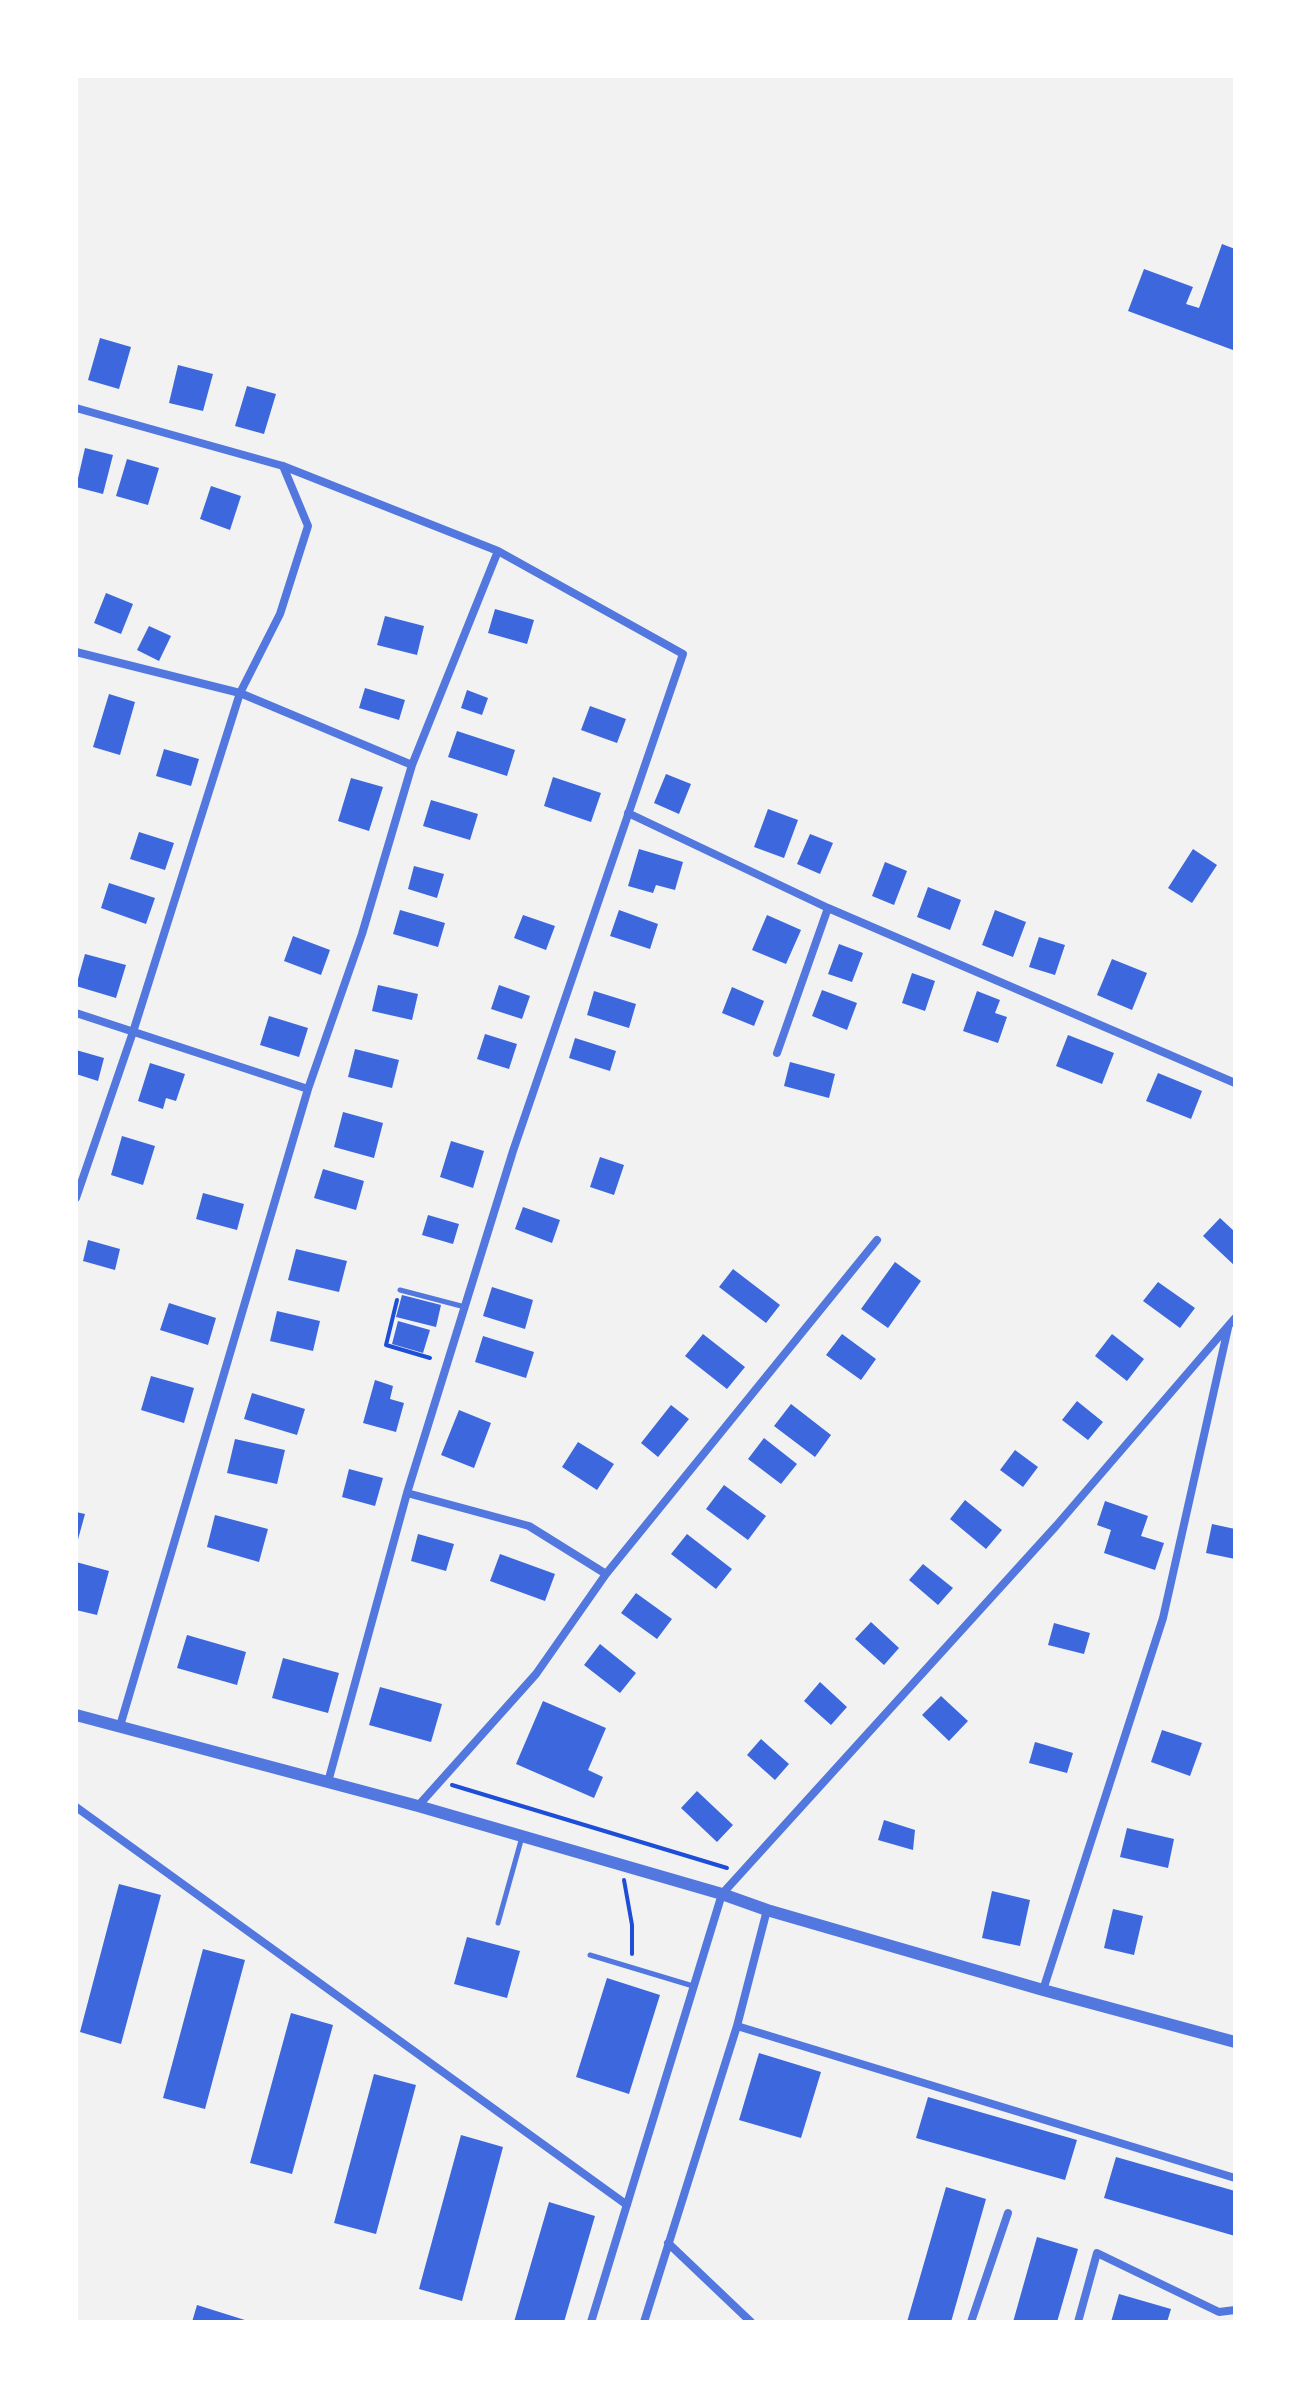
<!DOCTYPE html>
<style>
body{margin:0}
#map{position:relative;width:1311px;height:2398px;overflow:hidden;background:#f2f2f2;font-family:Montserrat,sans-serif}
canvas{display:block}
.frame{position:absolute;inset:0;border:78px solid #fff;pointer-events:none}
</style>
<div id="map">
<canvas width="1311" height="2398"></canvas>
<div class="frame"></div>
</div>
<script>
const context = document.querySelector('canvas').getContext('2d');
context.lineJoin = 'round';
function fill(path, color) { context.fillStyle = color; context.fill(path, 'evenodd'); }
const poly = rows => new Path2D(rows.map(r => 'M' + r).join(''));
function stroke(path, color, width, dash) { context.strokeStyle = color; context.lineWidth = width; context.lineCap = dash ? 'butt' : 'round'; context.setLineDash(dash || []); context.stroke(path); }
const building = poly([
 [1222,244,1235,249,1235,344,1233,350,1128,311,1144,269,1193,287,1186,304,1199,308],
 [100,338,131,347,119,389,88,380],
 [178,365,213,374,203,411,169,403],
 [247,386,276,394,264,434,235,426],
 [85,448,113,455,103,494,76,487],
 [127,459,159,468,148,505,116,496],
 [211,486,241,496,230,530,200,519],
 [106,593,133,604,121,634,94,623],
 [495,609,534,620,527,644,488,633],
 [385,616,424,626,417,655,377,645],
 [149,626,171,636,159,661,137,650],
 [365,688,405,700,399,720,359,708],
 [467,690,488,698,482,715,461,708],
 [109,694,135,702,120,755,93,747],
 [590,706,626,719,617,743,581,730],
 [457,731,515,750,507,776,448,757],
 [164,749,199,759,191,786,156,776],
 [666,774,691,784,679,814,654,803],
 [553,777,601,793,591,822,544,806],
 [351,778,383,787,369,831,338,821],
 [431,800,478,814,470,840,423,826],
 [768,809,798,820,784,858,754,847],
 [139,832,174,843,165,870,130,859],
 [810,834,833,843,820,874,797,864],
 [639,849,683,862,675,890,656,885,653,893,628,886],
 [1193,849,1217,865,1192,903,1168,888],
 [885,862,907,871,894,905,872,896],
 [414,866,444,874,437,898,408,889],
 [109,883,155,898,146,924,101,908],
 [928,887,961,900,950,930,917,917],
 [400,910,445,923,438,947,393,934],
 [619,910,658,924,650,949,610,936],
 [995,910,1026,922,1013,957,982,945],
 [523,915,555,926,546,950,514,938],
 [767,915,801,930,786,964,752,950],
 [293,936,330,950,321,975,284,961],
 [1039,937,1065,945,1055,975,1029,967],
 [839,944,863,953,852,982,828,974],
 [85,954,126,965,116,998,76,986],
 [1112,959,1147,973,1132,1010,1097,995],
 [912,973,935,981,925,1011,902,1003],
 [378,985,418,994,412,1020,372,1011],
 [499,985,530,996,522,1019,491,1009],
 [732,987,764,1001,754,1026,722,1013],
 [822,990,857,1003,847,1030,812,1016],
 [594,991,636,1004,629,1028,587,1015],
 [977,991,1000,1000,995,1013,1007,1017,998,1043,963,1031],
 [269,1016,308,1028,299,1057,260,1045],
 [485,1034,517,1044,509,1069,477,1059],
 [1068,1035,1114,1053,1102,1084,1056,1066],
 [575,1038,616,1051,610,1071,569,1058],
 [355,1049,399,1060,392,1088,348,1077],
 [76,1050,104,1058,98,1081,76,1074],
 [790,1062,835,1074,829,1098,784,1086],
 [150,1063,185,1074,176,1101,166,1098,163,1109,138,1101],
 [1158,1073,1202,1091,1191,1119,1146,1101],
 [343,1112,383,1123,374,1158,334,1147],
 [122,1136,155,1146,143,1185,111,1175],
 [451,1141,484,1151,473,1188,440,1177],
 [600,1157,624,1165,614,1195,590,1187],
 [323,1169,364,1181,356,1210,314,1198],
 [203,1193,244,1204,237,1230,196,1219],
 [523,1207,560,1220,552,1243,515,1229],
 [428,1215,459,1224,453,1244,422,1235],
 [1220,1218,1235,1232,1235,1266,1203,1236],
 [88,1240,120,1249,115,1270,83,1261],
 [296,1249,347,1261,339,1292,288,1280],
 [895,1262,921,1281,888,1328,861,1309],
 [733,1269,780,1305,766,1323,719,1287],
 [1158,1282,1195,1308,1180,1328,1143,1301],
 [492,1287,533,1300,525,1329,483,1316],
 [402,1295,441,1305,436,1327,396,1317],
 [169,1303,216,1318,208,1345,160,1330],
 [277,1311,320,1321,313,1351,270,1341],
 [398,1321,430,1330,423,1353,392,1344],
 [703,1334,745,1367,727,1389,685,1356],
 [842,1334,876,1359,861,1380,826,1355],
 [1112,1334,1144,1359,1127,1381,1095,1356],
 [483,1336,534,1352,526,1378,475,1362],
 [151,1376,194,1388,184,1423,141,1410],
 [375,1380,393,1386,390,1399,404,1403,396,1432,363,1423],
 [252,1393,305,1409,297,1435,244,1419],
 [1077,1401,1103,1422,1088,1440,1062,1420],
 [791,1404,831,1435,815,1457,774,1426],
 [671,1405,689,1419,658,1457,641,1443],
 [459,1410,491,1423,474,1468,441,1455],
 [764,1438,797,1464,781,1484,748,1459],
 [235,1439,285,1450,277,1484,227,1473],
 [578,1442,614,1464,597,1490,562,1467],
 [1015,1450,1038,1467,1023,1487,1000,1470],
 [349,1469,383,1478,375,1506,342,1497],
 [724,1485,766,1516,748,1540,706,1509],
 [965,1500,1002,1530,986,1549,950,1519],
 [1105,1501,1148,1516,1141,1536,1164,1543,1155,1570,1104,1553,1111,1530,1097,1525],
 [76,1512,85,1514,77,1543,76,1543],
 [215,1515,268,1529,259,1562,207,1547],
 [1212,1524,1235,1529,1235,1559,1206,1553],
 [418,1534,454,1544,446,1571,411,1561],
 [687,1534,732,1569,716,1589,671,1554],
 [500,1554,555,1574,545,1601,490,1581],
 [76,1562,109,1571,97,1615,76,1610],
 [923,1564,953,1588,938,1605,909,1580],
 [636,1593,672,1619,657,1639,621,1613],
 [871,1622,899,1648,884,1665,855,1639],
 [1054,1623,1090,1633,1084,1654,1048,1645],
 [187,1635,246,1652,237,1685,177,1668],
 [600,1644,636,1673,620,1693,584,1665],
 [283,1658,339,1673,328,1713,272,1698],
 [820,1682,847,1707,831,1725,804,1701],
 [380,1687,442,1704,431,1742,369,1725],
 [941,1696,968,1721,949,1741,922,1715],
 [543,1701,606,1728,588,1770,603,1777,594,1798,516,1764],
 [1162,1730,1202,1743,1190,1776,1151,1762],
 [761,1739,789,1764,775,1780,747,1755],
 [1035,1742,1073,1753,1067,1773,1029,1763],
 [697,1791,733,1825,717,1842,681,1808],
 [884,1820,915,1830,913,1850,878,1840],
 [1127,1828,1174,1839,1168,1868,1120,1857],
 [119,1884,161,1895,121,2044,80,2032],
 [992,1891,1030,1900,1020,1946,982,1938],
 [1113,1909,1143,1916,1134,1955,1104,1948],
 [467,1937,520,1951,507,1998,454,1984],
 [203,1949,245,1960,205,2109,163,2098],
 [607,1978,660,1995,629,2094,576,2077],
 [291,2013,333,2025,292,2174,250,2163],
 [759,2053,821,2072,801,2138,739,2120],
 [374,2074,416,2085,376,2234,334,2223],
 [928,2097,1077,2140,1065,2180,916,2138],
 [461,2135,503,2147,462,2301,419,2289],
 [1116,2157,1235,2191,1235,2236,1104,2198],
 [946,2187,986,2199,951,2322,907,2322],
 [549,2202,595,2216,564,2322,514,2322],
 [1037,2237,1078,2249,1057,2322,1013,2322],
 [1119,2294,1171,2309,1167,2322,1111,2322],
 [197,2305,248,2321,248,2322,192,2322]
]);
const path = poly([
 [397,1300,386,1345,430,1358],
 [452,1785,727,1868],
 [624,1880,632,1925,632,1954]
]);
const service = poly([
 [400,1290,465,1307],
 [498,1923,522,1837],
 [590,1955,693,1986]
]);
const minor = poly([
 [76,408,283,466,498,551,683,654,513,1151,407,1493,328,1782],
 [76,652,240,693,412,765],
 [628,813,828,908,1235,1083],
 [76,1013,308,1089],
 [777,1053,828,908],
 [76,1198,133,1032,240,693,280,614,308,526,283,466],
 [407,1493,529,1526,606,1574],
 [120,1726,308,1089,362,934,412,765,498,551],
 [418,1806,536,1674,606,1574,877,1240],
 [76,1807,627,2205],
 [1043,1990,1163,1618,1228,1328],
 [737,2026,1235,2178],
 [668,2243,751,2322],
 [591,2322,722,1894,1056,1526,1235,1318],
 [644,2322,737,2026,767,1910],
 [971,2322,1008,2213],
 [1078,2322,1097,2253,1219,2312,1235,2310]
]);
const tertiary = poly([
 [76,1715,418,1806,722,1894,767,1910,1043,1990,1235,2042]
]);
fill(building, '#3d67dc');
stroke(path, '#1d4ed8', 4);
stroke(service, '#5277de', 5);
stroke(minor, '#5277de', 8);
stroke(tertiary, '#5277de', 12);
</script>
